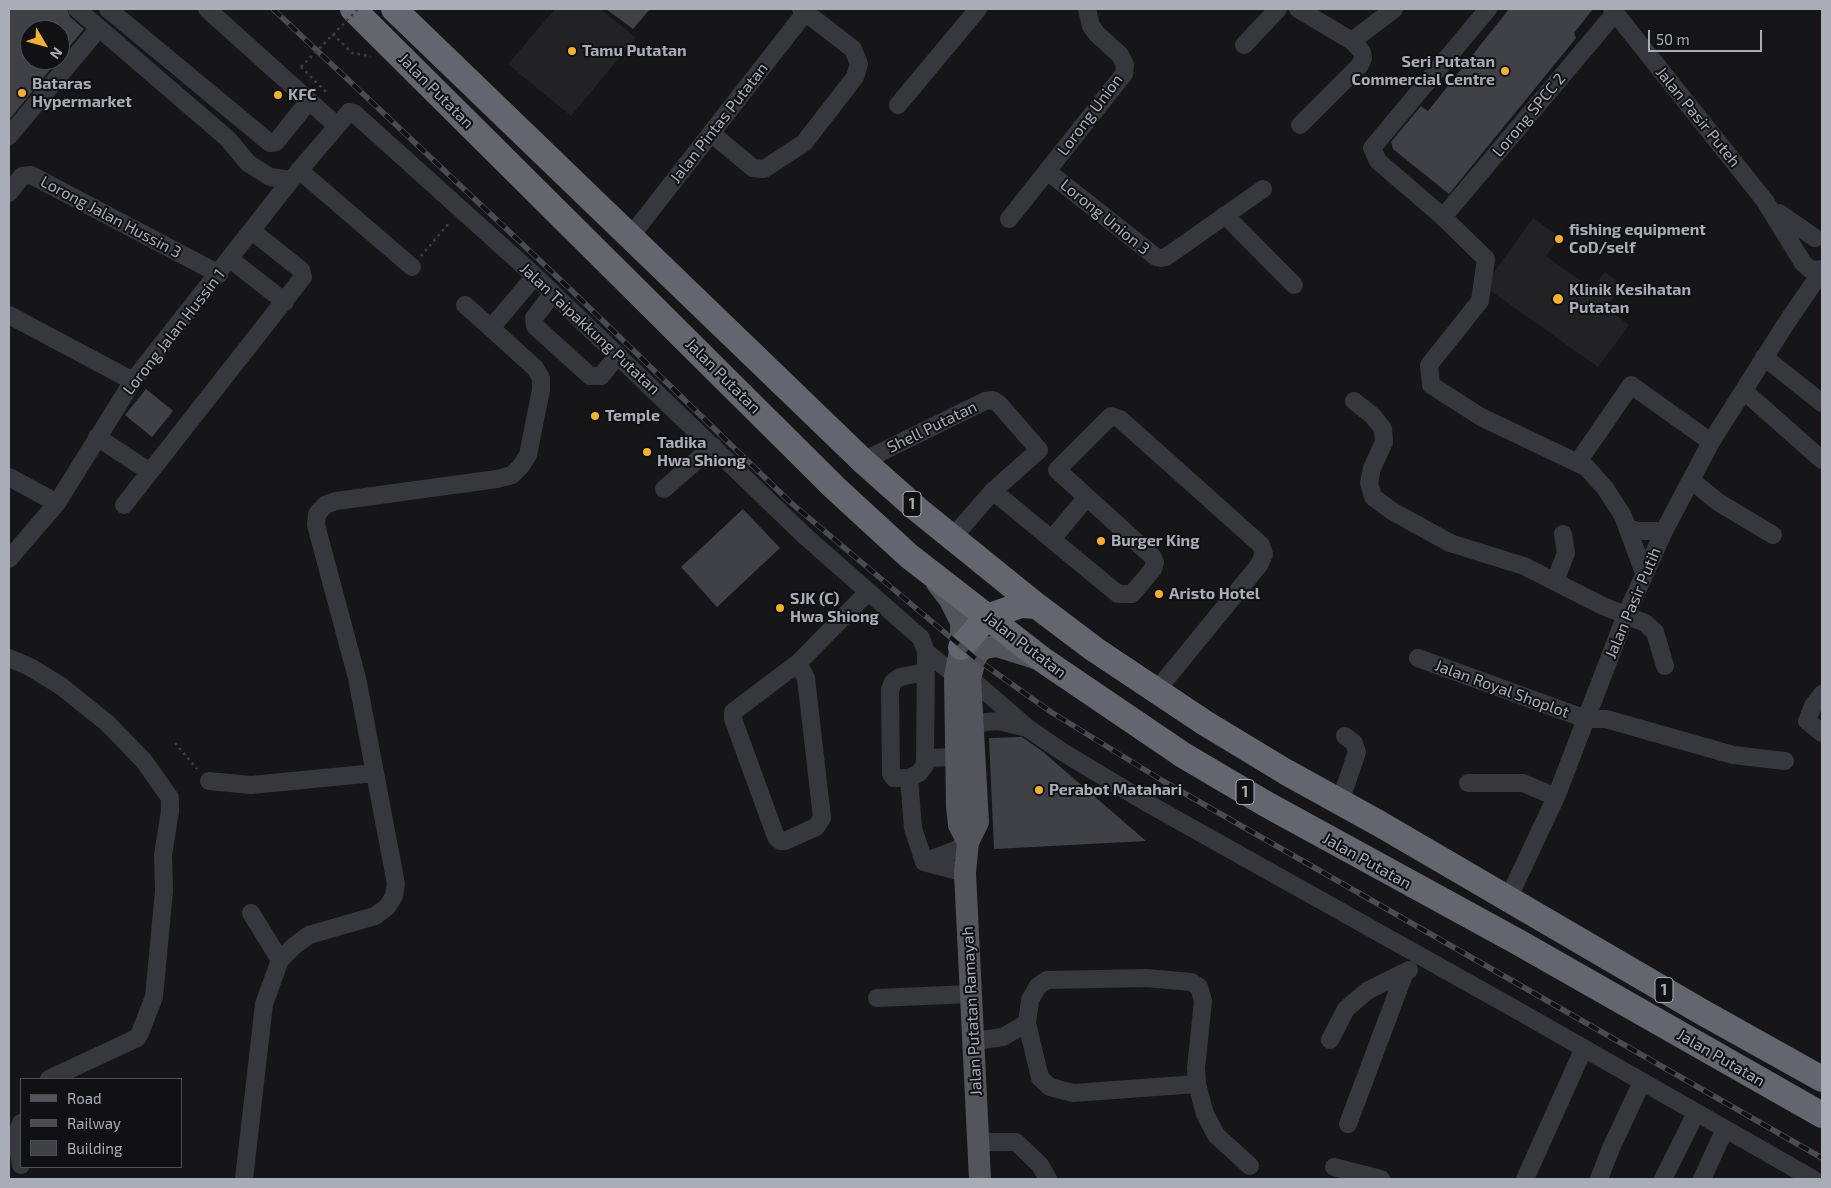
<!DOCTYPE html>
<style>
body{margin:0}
#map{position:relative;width:1831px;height:1188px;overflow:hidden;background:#161618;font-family:"Exo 2",sans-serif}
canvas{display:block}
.frame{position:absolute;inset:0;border:10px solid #a8adb8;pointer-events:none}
.legend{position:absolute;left:20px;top:1078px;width:162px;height:90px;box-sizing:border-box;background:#111113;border:1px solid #4d4f55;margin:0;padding:6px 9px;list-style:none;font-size:15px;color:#a8adb8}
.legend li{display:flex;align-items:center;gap:10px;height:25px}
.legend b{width:25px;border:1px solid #4d4f55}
.north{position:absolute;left:20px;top:20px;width:50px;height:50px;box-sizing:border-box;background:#111113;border:1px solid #4d4f55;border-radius:50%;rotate:127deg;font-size:14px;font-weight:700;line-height:20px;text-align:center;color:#a8adb8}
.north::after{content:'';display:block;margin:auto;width:18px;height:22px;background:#f2b134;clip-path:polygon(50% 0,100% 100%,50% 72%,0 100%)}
.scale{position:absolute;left:1648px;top:30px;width:114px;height:22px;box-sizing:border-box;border:2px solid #a8adb8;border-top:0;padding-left:6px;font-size:15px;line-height:18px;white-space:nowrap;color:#a8adb8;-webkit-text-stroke:4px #111113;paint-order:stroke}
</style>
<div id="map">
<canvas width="1831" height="1188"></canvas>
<div class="frame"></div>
<ul class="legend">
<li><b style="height:6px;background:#53555c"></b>Road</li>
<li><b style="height:6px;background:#4a4c52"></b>Railway</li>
<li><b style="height:14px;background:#404145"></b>Building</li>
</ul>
<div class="north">N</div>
<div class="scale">50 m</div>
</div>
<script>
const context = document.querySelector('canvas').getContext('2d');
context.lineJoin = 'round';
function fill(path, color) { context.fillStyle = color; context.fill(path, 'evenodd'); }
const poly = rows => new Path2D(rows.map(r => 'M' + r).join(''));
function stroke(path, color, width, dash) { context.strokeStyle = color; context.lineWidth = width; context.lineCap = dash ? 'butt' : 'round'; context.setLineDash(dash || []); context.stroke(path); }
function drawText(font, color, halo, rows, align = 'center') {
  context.font = font + ' "Exo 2",sans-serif'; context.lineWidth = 4; context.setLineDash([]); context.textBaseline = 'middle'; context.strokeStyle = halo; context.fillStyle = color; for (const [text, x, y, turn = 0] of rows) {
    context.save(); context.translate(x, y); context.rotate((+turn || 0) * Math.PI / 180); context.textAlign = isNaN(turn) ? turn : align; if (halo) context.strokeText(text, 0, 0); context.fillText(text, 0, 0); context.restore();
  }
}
const built = poly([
 [555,9,601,9,636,38,571,116,508,64],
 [1533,218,1560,237,1546,256,1592,289,1605,272,1622,285,1606,308,1629,325,1598,367,1484,286]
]);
const building = poly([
 [9,9,67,9,70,17,84,29,60,58,60,30,30,30,30,60,58,60,9,120],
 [606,9,650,9,633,29],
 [1509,9,1593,9,1574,33,1576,38,1449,194,1393,149,1391,142,1421,106,1428,111],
 [146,389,173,411,152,437,125,415],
 [743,509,780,548,717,607,681,567],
 [1022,737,1042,751,1146,841,994,849,989,738]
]);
const path = poly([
 [333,34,352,53,371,56],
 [301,67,328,94],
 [421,256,450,222],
 [175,743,197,769]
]);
const minor = poly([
 [108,9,270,143,276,142,309,101],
 [207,9,336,125],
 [1298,9,1352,41,1394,9],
 [1488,9,1372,148,1378,161,1443,217,1486,259,1480,301,1429,365,1431,385,1481,417,1586,467,1605,488,1623,516,1644,573],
 [1612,9,1765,201,1803,263,1811,270,1822,269],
 [99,28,228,139,248,163,270,177,291,180],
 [1244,45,1278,9],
 [898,105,978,9],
 [1300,125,1360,65,1363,58,1362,52,1352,41],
 [711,133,753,168,764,169,804,143,855,77,859,64,853,49,801,9],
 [9,136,99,28,77,9],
 [299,170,412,267],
 [1047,171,1156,257,1161,258,1166,257,1263,189],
 [9,193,22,176,31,175,219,274],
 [1779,213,1815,238],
 [1225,215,1294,285],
 [1443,217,1615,13],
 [1009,219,1124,74,1125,65,1120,55,1097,34,1091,26,1087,9],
 [630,237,808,9],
 [230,259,285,302],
 [553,293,534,318,535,326,590,376,601,376,618,355],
 [465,305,491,328],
 [9,315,133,381],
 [1764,357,1822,403],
 [1744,391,1822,460],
 [1354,401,1373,416,1383,429,1384,442,1372,468,1369,483,1373,497,1392,511,1450,543,1524,566,1603,606,1645,623,1655,632,1665,666],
 [97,437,150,472],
 [863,461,985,401,993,400,999,404,1039,450,993,491,953,537],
 [1578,462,1631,385,1711,442],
 [9,477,57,503],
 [1691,480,1718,502,1773,535],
 [664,489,713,446],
 [993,491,1118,594,1132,594,1153,569,1155,562,1152,556,1057,470,1111,416,1120,419,1261,545,1264,554,1259,565,1157,690],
 [124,505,303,277,301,270,252,231],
 [1628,528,1638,531,1664,531],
 [1052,539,1086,498],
 [9,559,57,503,133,381,291,180,349,112,354,113,535,276,806,537,921,638,926,652,955,675],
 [1555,581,1566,553,1563,534],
 [9,658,30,667,61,686,107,723,144,761,170,798,170,811,163,855,164,891,154,997,140,1033,137,1038,49,1079],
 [1418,658,1586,719,1606,719,1733,755,1785,761],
 [798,663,806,678,822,818,816,827,785,841,780,841,776,837,733,719,733,712,798,663,868,592],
 [925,672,900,677,893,682,890,690,891,774,894,778,909,778,919,773,925,765,926,652],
 [970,678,1029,729,1061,751,1149,804,1515,1009,1813,1179],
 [1822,694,1813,706,1807,721,1822,733],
 [973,726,986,722,998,721,1023,727],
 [925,758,957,757],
 [909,778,913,828,924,862],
 [209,781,251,785,375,773],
 [1468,783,1523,783,1556,797],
 [1340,802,1357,752,1354,743,1345,736],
 [924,862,956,850,968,842],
 [924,862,965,873],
 [1508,899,1556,797,1626,615,1664,531,1711,442,1787,322,1822,271],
 [251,913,280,960],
 [877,998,971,994],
 [1027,1023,1040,1078,1050,1087,1073,1093,1197,1084],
 [1330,1040,1346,1009,1367,991,1409,970],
 [974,1041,1003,1037,1027,1023,1030,1000,1038,986,1047,980,1146,978,1191,982,1199,987,1203,1001,1196,1068,1197,1084,1205,1114,1216,1135,1250,1166],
 [21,1123,16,1136,21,1165],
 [1348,1124,1405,972],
 [978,1142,1016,1142,1040,1165,1048,1179],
 [1334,1167,1381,1179],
 [244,1179,264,1004,280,960,294,946,309,935,375,916,387,907,394,896,396,884,357,678,316,525,317,514,325,505,336,501,497,479,512,475,521,466,528,455,541,390,541,378,535,368,491,328,535,276],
 [1525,1179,1584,1048],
 [1599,1179,1611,1148,1642,1082],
 [1663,1179,1696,1113],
 [1702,1179,1725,1129]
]);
const major = poly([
 [937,583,950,600,961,622,961,647,955,675,957,806,959,825,968,842],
 [980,1179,965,873,968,842,978,822,970,678,977,654,985,648,997,646,1035,658]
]);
const highway = poly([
 [353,9,835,488,909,556,1043,660,1183,755,1266,804,1518,942,1822,1115],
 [394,9,863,461,917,509,1037,606,1094,649,1205,723,1286,772,1380,824,1702,1012,1822,1079],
 [961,647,987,617,1021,605,1037,606]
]);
const rail = poly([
 [273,9,570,289,790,502,975,658,1051,712,1163,781,1822,1158]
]);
const pathBridge = poly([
 [301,67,358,9]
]);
const markers = [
 [572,51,5,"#f2b134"],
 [1505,71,5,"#f2b134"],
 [22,93,5,"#f2b134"],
 [278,95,5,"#f2b134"],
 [1559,239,5,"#f2b134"],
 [1558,299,6,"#f2b134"],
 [595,416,5,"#f2b134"],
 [647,452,5,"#f2b134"],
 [1101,541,5,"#f2b134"],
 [1159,594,5,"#f2b134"],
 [780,608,5,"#f2b134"],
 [1039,790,5,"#f2b134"]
];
const shields = [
 [912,504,18],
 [1245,792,18],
 [1664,990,18]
];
const shieldNames = [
 ["1",912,504],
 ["1",1245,792],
 ["1",1664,990]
];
const poiNames = [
 ["Tamu Putatan",582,51],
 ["Seri Putatan",1495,62,"right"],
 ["Commercial Centre",1495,80,"right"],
 ["Bataras",32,84],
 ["Hypermarket",32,102],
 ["KFC",288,95],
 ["fishing equipment",1569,230],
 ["CoD/self",1569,248],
 ["Klinik Kesihatan",1569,290],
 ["Putatan",1569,308],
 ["Temple",605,416],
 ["Tadika",657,443],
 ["Hwa Shiong",657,461],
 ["Burger King",1111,541],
 ["Aristo Hotel",1169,594],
 ["SJK (C)",790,599],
 ["Hwa Shiong",790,617],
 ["Perabot Matahari",1049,790]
];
const streetNames = [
 ["Jalan Putatan",436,91,45],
 ["Lorong Union",1090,115,-53],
 ["Lorong SPCC 2",1529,115,-50],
 ["Jalan Pasir Puteh",1698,117,51],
 ["Jalan Pintas Putatan",719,123,-52],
 ["Lorong Jalan Hussin 3",111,217,28],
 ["Lorong Union 3",1105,217,39],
 ["Jalan Taipakkung Putatan",590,329,43],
 ["Lorong Jalan Hussin 1",174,332,-52],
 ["Jalan Putatan",723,376,45],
 ["Shell Putatan",932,427,-26],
 ["Jalan Pasir Putih",1633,603,-67],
 ["Jalan Putatan",1025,645,37],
 ["Jalan Royal Shoplot",1502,689,20],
 ["Jalan Putatan",1367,861,29],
 ["Jalan Putatan Ramayah",972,1011,-93],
 ["Jalan Putatan",1721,1058,30]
];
fill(built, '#222225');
fill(building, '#404145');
stroke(path, '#3d3f44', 2.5, [2.5, 4]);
stroke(minor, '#37383d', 18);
stroke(major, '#53555c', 22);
stroke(highway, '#63666e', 26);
stroke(rail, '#4a4c52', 5.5);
stroke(rail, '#111113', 4, [11]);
stroke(pathBridge, '#3d3f44', 2.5, [2.5, 4]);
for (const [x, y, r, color] of markers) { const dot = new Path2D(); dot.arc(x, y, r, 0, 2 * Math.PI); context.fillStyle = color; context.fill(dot); stroke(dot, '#111113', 2); }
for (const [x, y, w] of shields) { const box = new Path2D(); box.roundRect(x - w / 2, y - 12.5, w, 25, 4); context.fillStyle = '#111113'; context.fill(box); stroke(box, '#a8adb8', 1); }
drawText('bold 15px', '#a8adb8', null, shieldNames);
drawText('bold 16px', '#a8adb8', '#111113', poiNames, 'left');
drawText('16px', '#a8adb8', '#111113', streetNames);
</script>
